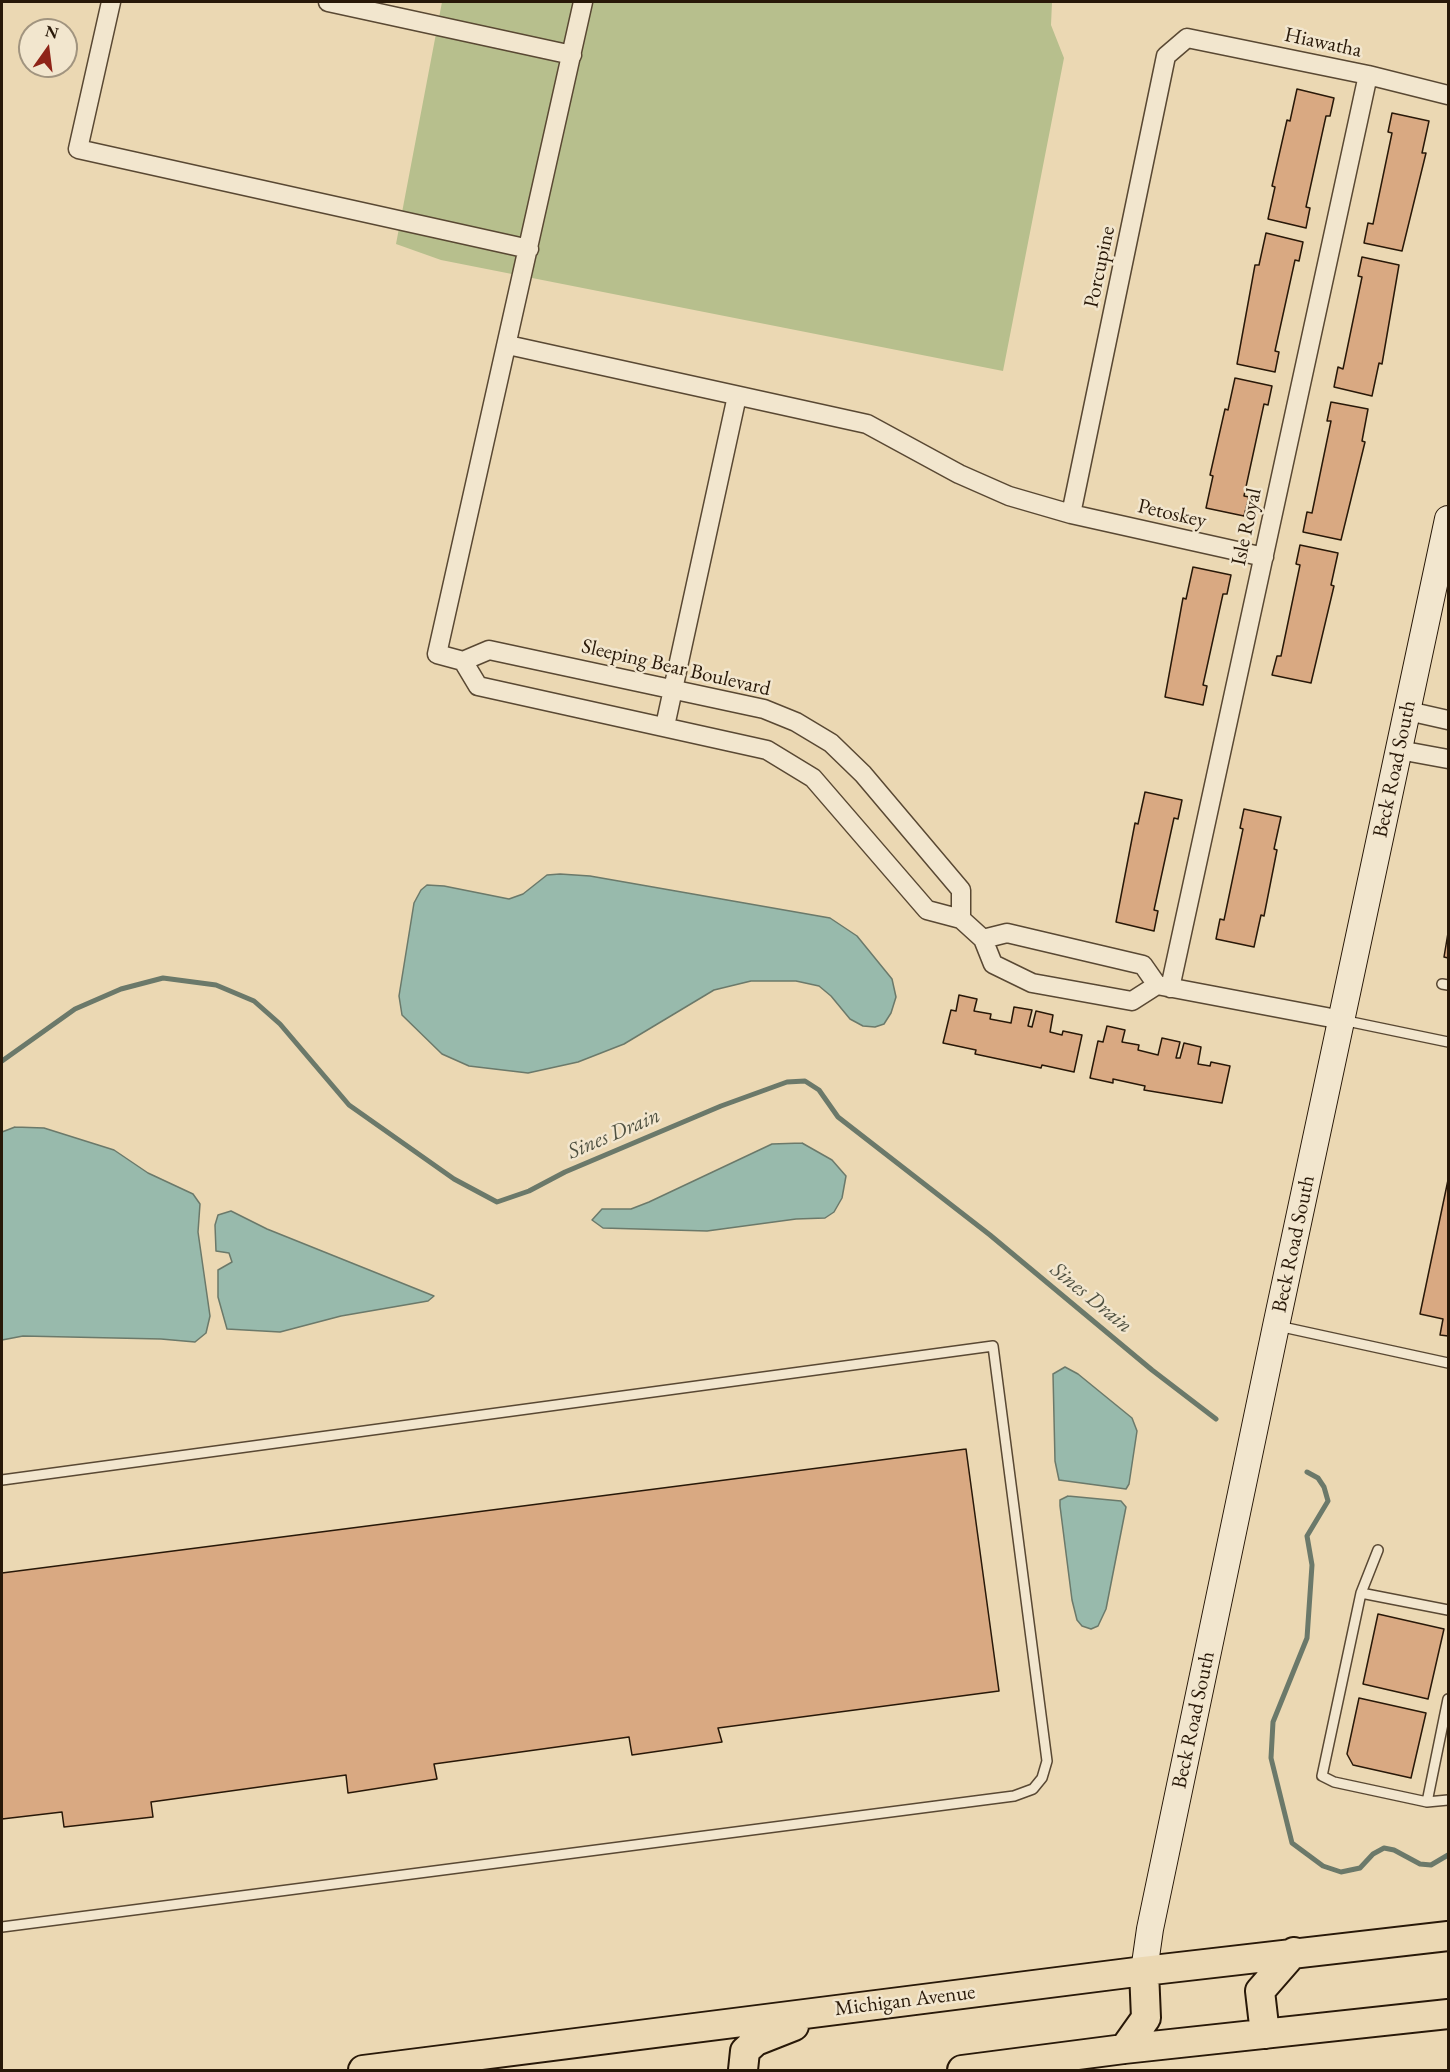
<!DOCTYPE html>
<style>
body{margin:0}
#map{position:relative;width:1450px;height:2072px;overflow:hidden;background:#ebd8b3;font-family:"EB Garamond",serif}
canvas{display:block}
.frame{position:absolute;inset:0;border:3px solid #281808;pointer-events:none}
.north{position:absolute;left:18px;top:18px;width:60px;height:60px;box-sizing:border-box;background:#f2e6ce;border:2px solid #a1947f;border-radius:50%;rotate:14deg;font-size:16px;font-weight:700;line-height:24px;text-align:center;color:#281808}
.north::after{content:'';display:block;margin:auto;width:21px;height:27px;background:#8f2418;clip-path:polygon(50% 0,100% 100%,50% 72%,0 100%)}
</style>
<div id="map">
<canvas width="1450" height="2072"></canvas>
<div class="frame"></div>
<div class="north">N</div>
</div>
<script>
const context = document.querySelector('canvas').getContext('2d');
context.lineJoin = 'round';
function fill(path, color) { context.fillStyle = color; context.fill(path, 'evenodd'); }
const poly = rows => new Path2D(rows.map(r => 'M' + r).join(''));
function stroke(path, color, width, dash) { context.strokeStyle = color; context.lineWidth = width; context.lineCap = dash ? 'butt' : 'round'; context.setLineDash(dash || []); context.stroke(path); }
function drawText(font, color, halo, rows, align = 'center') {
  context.font = font + ' "EB Garamond",serif'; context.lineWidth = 5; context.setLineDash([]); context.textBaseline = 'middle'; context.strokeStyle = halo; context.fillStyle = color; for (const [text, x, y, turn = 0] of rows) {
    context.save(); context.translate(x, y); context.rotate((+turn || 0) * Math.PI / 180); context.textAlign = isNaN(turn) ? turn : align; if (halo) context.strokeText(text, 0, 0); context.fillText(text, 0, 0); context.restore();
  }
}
const green = poly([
 [442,2,1052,2,1051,25,1064,58,1003,371,441,260,396,244]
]);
const water = poly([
 [560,874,590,876,830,918,857,936,892,979,896,997,891,1013,884,1024,875,1027,863,1026,850,1019,831,996,819,986,796,981,751,981,714,990,624,1044,578,1062,528,1073,469,1066,442,1054,402,1015,399,996,414,903,421,890,427,885,444,886,509,899,523,894,547,875,560,874],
 [15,1127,44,1128,114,1150,148,1173,193,1194,200,1204,198,1232,210,1316,206,1333,195,1342,161,1339,23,1336,2,1340,2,1132,15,1127],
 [802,1143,832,1160,846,1176,842,1198,834,1212,825,1218,796,1219,707,1231,603,1228,592,1220,602,1209,631,1209,649,1202,772,1144,802,1143],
 [231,1211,267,1229,434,1296,428,1301,341,1316,280,1332,227,1329,218,1297,218,1270,232,1262,229,1253,216,1251,215,1225,218,1215,231,1211],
 [1065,1367,1078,1374,1132,1418,1137,1431,1129,1484,1126,1489,1059,1480,1055,1461,1053,1374,1065,1367],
 [1068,1496,1121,1501,1126,1507,1106,1609,1098,1626,1091,1629,1082,1626,1077,1620,1072,1600,1060,1506,1060,1500,1068,1496]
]);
const stream = poly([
 [2,1061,75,1009,121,989,163,978,216,985,254,1001,280,1024,349,1105,454,1179,497,1202,529,1191,565,1172,721,1106,787,1082,805,1081,819,1090,838,1117,990,1235,1152,1370,1216,1419],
 [1307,1472,1318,1478,1324,1487,1328,1501,1307,1536,1312,1565,1307,1638,1273,1722,1271,1758,1292,1843,1323,1866,1341,1872,1360,1868,1373,1854,1384,1848,1394,1850,1420,1864,1431,1865,1448,1855]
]);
const building = poly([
 [1297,89,1334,98,1330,116,1326,116,1306,207,1310,208,1306,228,1268,219,1275,187,1272,186,1287,120,1290,121,1297,89],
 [1392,113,1429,121,1422,153,1426,153,1402,251,1364,243,1368,223,1373,224,1392,133,1388,132,1392,113],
 [1266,233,1303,242,1299,261,1295,260,1275,351,1279,352,1275,372,1237,364,1255,265,1259,265,1266,233],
 [1362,257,1399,265,1382,364,1379,363,1372,396,1334,387,1338,367,1343,369,1362,277,1358,276,1362,257],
 [1235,378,1272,386,1268,405,1264,404,1244,496,1249,497,1244,516,1206,508,1213,476,1210,475,1225,409,1228,410,1235,378],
 [1331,402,1368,409,1362,441,1365,442,1341,540,1303,532,1307,512,1312,513,1331,421,1327,421,1331,402],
 [1300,545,1338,553,1331,585,1334,586,1311,683,1272,675,1277,656,1281,656,1300,565,1296,564,1300,545],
 [1193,567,1231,575,1227,594,1223,594,1203,685,1207,686,1203,705,1165,697,1183,598,1186,599,1193,567],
 [1145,792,1182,800,1178,819,1174,818,1154,910,1158,911,1154,931,1116,922,1135,823,1138,824,1145,792],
 [1244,809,1281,817,1274,849,1277,850,1264,916,1261,915,1254,947,1216,939,1220,919,1224,920,1243,829,1240,828,1244,809],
 [1448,933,1448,958,1444,957,1448,933],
 [959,995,977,999,974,1011,991,1014,990,1019,1011,1023,1014,1007,1032,1010,1028,1026,1032,1027,1036,1011,1053,1015,1050,1032,1062,1035,1063,1031,1082,1035,1074,1072,1042,1065,1041,1068,975,1054,976,1050,943,1043,951,1010,956,1011,959,995],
 [1107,1026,1125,1030,1122,1042,1139,1045,1138,1050,1158,1055,1162,1038,1180,1042,1176,1058,1180,1058,1184,1043,1201,1047,1198,1064,1210,1066,1211,1062,1230,1066,1222,1103,1144,1090,1145,1086,1113,1079,1113,1083,1090,1078,1098,1041,1103,1042,1107,1026],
 [1448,1180,1448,1336,1440,1335,1443,1319,1420,1314,1448,1180],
 [966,1449,999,1691,718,1728,722,1742,632,1755,629,1737,434,1764,437,1779,348,1793,346,1775,151,1802,153,1817,64,1827,62,1812,2,1819,2,1573,966,1449],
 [1378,1614,1444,1629,1428,1699,1363,1684,1378,1614],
 [1359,1698,1426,1713,1411,1778,1353,1765,1347,1754,1359,1698]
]);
const service = poly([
 [1442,984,1448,985],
 [1342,1020,1448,1042],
 [1278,1326,1448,1363],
 [2,1480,993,1346,1047,1761,1042,1778,1033,1789,1014,1796,2,1927],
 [1378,1550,1361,1593,1322,1776,1334,1782,1427,1802,1448,1800],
 [1361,1593,1448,1610],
 [1427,1802,1448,1699]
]);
const minor = poly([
 [111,2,78,149,529,249],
 [328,2,572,55],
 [508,345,867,424,959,474,1009,496,1071,514,1264,557],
 [1071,514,1166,56,1187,38,1368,75,1448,95],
 [463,661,478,686,767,750,813,778,927,910,961,919,961,890,863,774,831,743,796,722,764,709,489,650,463,661,437,654,583,2],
 [1408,711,1448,720],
 [665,726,737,396],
 [1399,750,1448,759],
 [961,919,983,939,993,964,1032,983,1132,1001,1157,985,1342,1020],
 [983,939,1007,933,1143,965,1157,985],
 [1170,988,1368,75]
]);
const secondary = poly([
 [1144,1971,1150,1929,1276,1326,1448,519]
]);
const primary = poly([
 [1265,2034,1260,1991,1294,1952],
 [1124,2049,1146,2018,1144,1971],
 [363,2070,1144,1971,1448,1936],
 [743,2070,745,2051,756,2041,794,2026],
 [962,2070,1124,2049,1448,2014]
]);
const streetNames = [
 ["Hiawatha",1323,43,12],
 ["Porcupine",1100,267,-78],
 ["Petoskey",1172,514,13],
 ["Isle Royal",1247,527,-78],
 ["Sleeping Bear Boulevard",676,668,13],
 ["Beck Road South",1395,769,-78],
 ["Beck Road South",1294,1244,-78],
 ["Beck Road South",1194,1720,-78],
 ["Michigan Avenue",905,2001,-7]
];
const waterNames = [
 ["Sines Drain",614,1134,-23],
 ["Sines Drain",1091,1298,39]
];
fill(green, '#b7bf8d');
fill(water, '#98baac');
stroke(water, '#6b796a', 1.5);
stroke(stream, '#6b796a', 5);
fill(building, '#d9a982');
stroke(building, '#281808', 1.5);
stroke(service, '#594833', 12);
stroke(minor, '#594833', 21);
stroke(secondary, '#281808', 28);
stroke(primary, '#281808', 32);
stroke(service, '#f2e6ce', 9);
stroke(minor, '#f2e6ce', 18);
stroke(secondary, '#f2e6ce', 26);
stroke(primary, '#ebd8b3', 28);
drawText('21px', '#281808', '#f2e6ce', streetNames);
drawText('italic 22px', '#4f5141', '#f2e6ce', waterNames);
</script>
